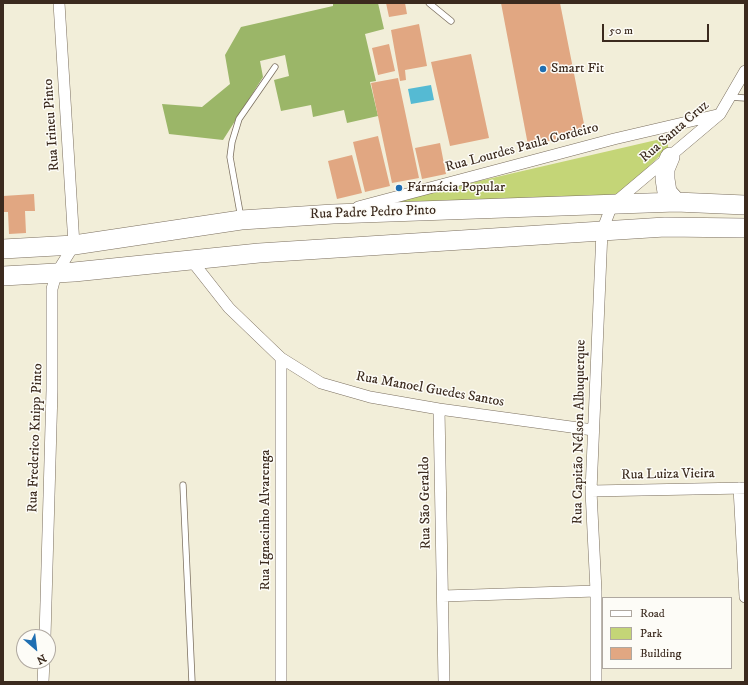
<!DOCTYPE html>
<meta charset="utf-8">
<style>
body{margin:0}
#map{position:relative;width:748px;height:685px;overflow:hidden;background:#f2eed9;font-family:"IM FELL DW Pica",serif}
canvas{display:block}
.frame{position:absolute;inset:0;border:4px solid #3b2a1e;pointer-events:none}
.legend{position:absolute;left:602px;top:597px;width:130px;height:72px;box-sizing:border-box;background:#fdfcf7;border:1px solid #afa8a0;margin:0;padding:5px 7px;list-style:none;font-size:12px;color:#3b2a1e}
.legend li{display:flex;align-items:center;gap:8px;height:20px}
.legend b{width:20px;border:1px solid #afa8a0}
.north{position:absolute;left:16px;top:629px;width:40px;height:40px;box-sizing:border-box;background:#fdfcf7;border:1px solid #afa8a0;border-radius:50%;rotate:152deg;font-size:11px;font-weight:700;line-height:16px;text-align:center;color:#3b2a1e}
.north::after{content:'';display:block;margin:auto;width:14px;height:18px;background:#1f6fb2;clip-path:polygon(50% 0,100% 100%,50% 72%,0 100%)}
.scale{position:absolute;left:602px;top:24px;width:107px;height:18px;box-sizing:border-box;border:2px solid #3b2a1e;border-top:0;padding-left:5px;font-size:12px;line-height:14px;white-space:nowrap;color:#3b2a1e;-webkit-text-stroke:3px #fdfcf7;paint-order:stroke}
</style>
<div id="map">
<canvas width="748" height="685"></canvas>
<div class="frame"></div>
<ul class="legend">
<li><b style="height:5px;background:#fff"></b>Road</li>
<li><b style="height:11px;background:#c4d577"></b>Park</li>
<li><b style="height:11px;background:#e1a782"></b>Building</li>
</ul>
<div class="north">N</div>
<div class="scale">50 m</div>
</div>
<script>
const context = document.querySelector('canvas').getContext('2d');
context.lineJoin = 'round';
function fill(path, color) { context.fillStyle = color; context.fill(path, 'evenodd'); }
const poly = rows => new Path2D(rows.map(r => 'M' + r).join(''));
function stroke(path, color, width, dash) { context.strokeStyle = color; context.lineWidth = width; context.lineCap = dash ? 'butt' : 'round'; context.setLineDash(dash || []); context.stroke(path); }
function drawText(font, color, halo, rows, align = 'center') {
  context.font = font + ' "IM FELL DW Pica",serif'; context.lineWidth = 3; context.setLineDash([]); context.textBaseline = 'middle'; context.strokeStyle = halo; context.fillStyle = color; for (const [text, x, y, turn = 0] of rows) {
    context.save(); context.translate(x, y); context.rotate((+turn || 0) * Math.PI / 180); context.textAlign = isNaN(turn) ? turn : align; if (halo) context.strokeText(text, 0, 0); context.fillText(text, 0, 0); context.restore();
  }
}
const green = poly([
 [665,138,668,143,668,148,617,197,354,210]
]);
const forest = poly([
 [333,3,378,3,384,29,365,34,376,81,370,82,378,116,347,123,344,110,313,117,311,105,281,111,274,80,289,76,285,55,260,61,263,77,223,140,169,134,162,104,202,107,230,84,225,55,241,27,333,6]
]);
const water = poly([
 [431,85,434,100,411,104,408,89]
]);
const building = poly([
 [386,3,405,3,407,14,389,17],
 [501,3,560,3,586,134,528,145],
 [419,24,427,66,405,70,406,80,400,81,391,30],
 [389,44,395,71,378,75,372,48],
 [471,54,489,138,450,146,431,62],
 [398,78,419,178,392,183,371,83],
 [378,136,390,186,365,192,353,142],
 [440,143,446,174,422,179,415,148],
 [352,155,362,193,337,199,328,161],
 [34,194,35,211,25,211,26,233,9,234,8,212,3,212,3,196]
]);
const service = poly([
 [429,3,451,21],
 [730,97,745,98],
 [241,218,230,157,232,142,239,119,275,67],
 [183,485,192,682]
]);
const minor = poly([
 [358,207,614,139,717,115],
 [192,261,229,308,281,358,321,383,370,397,439,409,593,430],
 [281,358,281,682],
 [439,409,444,682],
 [739,488,745,597],
 [591,491,745,488],
 [443,596,596,591],
 [45,637,52,390,52,289,56,274,74,245,59,3],
 [43,682,44,661],
 [596,682,596,591,591,491,602,231,612,205,720,114,745,71]
]);
const trunk = poly([
 [670,157,665,169,665,179,667,192,676,202],
 [3,249,74,245,241,220,333,214,676,202,745,205],
 [3,276,74,272,259,253,602,231,665,227,745,228]
]);
const markers = [
 [543,69,4,"#1f6fb2"],
 [399,188,4,"#1f6fb2"]
];
const poiNames = [
 ["Smart Fit",551,69],
 ["Fármácia Popular",407,188]
];
const streetNames = [
 ["Rua Irineu Pinto",52,125,-94],
 ["Rua Santa Cruz",675,132,-41],
 ["Rua Lourdes Paula Cordeiro",522,148,-15],
 ["Rua Padre Pedro Pinto",373,213,-2],
 ["Rua Manoel Guedes Santos",430,390,10],
 ["Rua Capitão Nélson Albuquerque",580,432,-89],
 ["Rua Frederico Knipp Pinto",36,438,-88],
 ["Rua Luiza Vieira",668,475,-1],
 ["Rua São Geraldo",426,503,-91],
 ["Rua Ignacinho Alvarenga",266,520,-90]
];
fill(green, '#c4d577');
fill(forest, '#9bb668');
fill(water, '#55bad3');
fill(building, '#e1a782');
stroke(service, '#7b6f5f', 7);
stroke(minor, '#7b6f5f', 12);
stroke(trunk, '#7b6f5f', 20);
stroke(service, '#fff', 5.5);
stroke(minor, '#fff', 11);
stroke(trunk, '#fff', 19);
for (const [x, y, r, color] of markers) { const dot = new Path2D(); dot.arc(x, y, r, 0, 2 * Math.PI); context.fillStyle = color; context.fill(dot); stroke(dot, '#fdfcf7', 1.5); }
drawText('14px', '#3b2a1e', '#fdfcf7', poiNames, 'left');
drawText('14px', '#3b2a1e', '#fdfcf7', streetNames);
</script>
